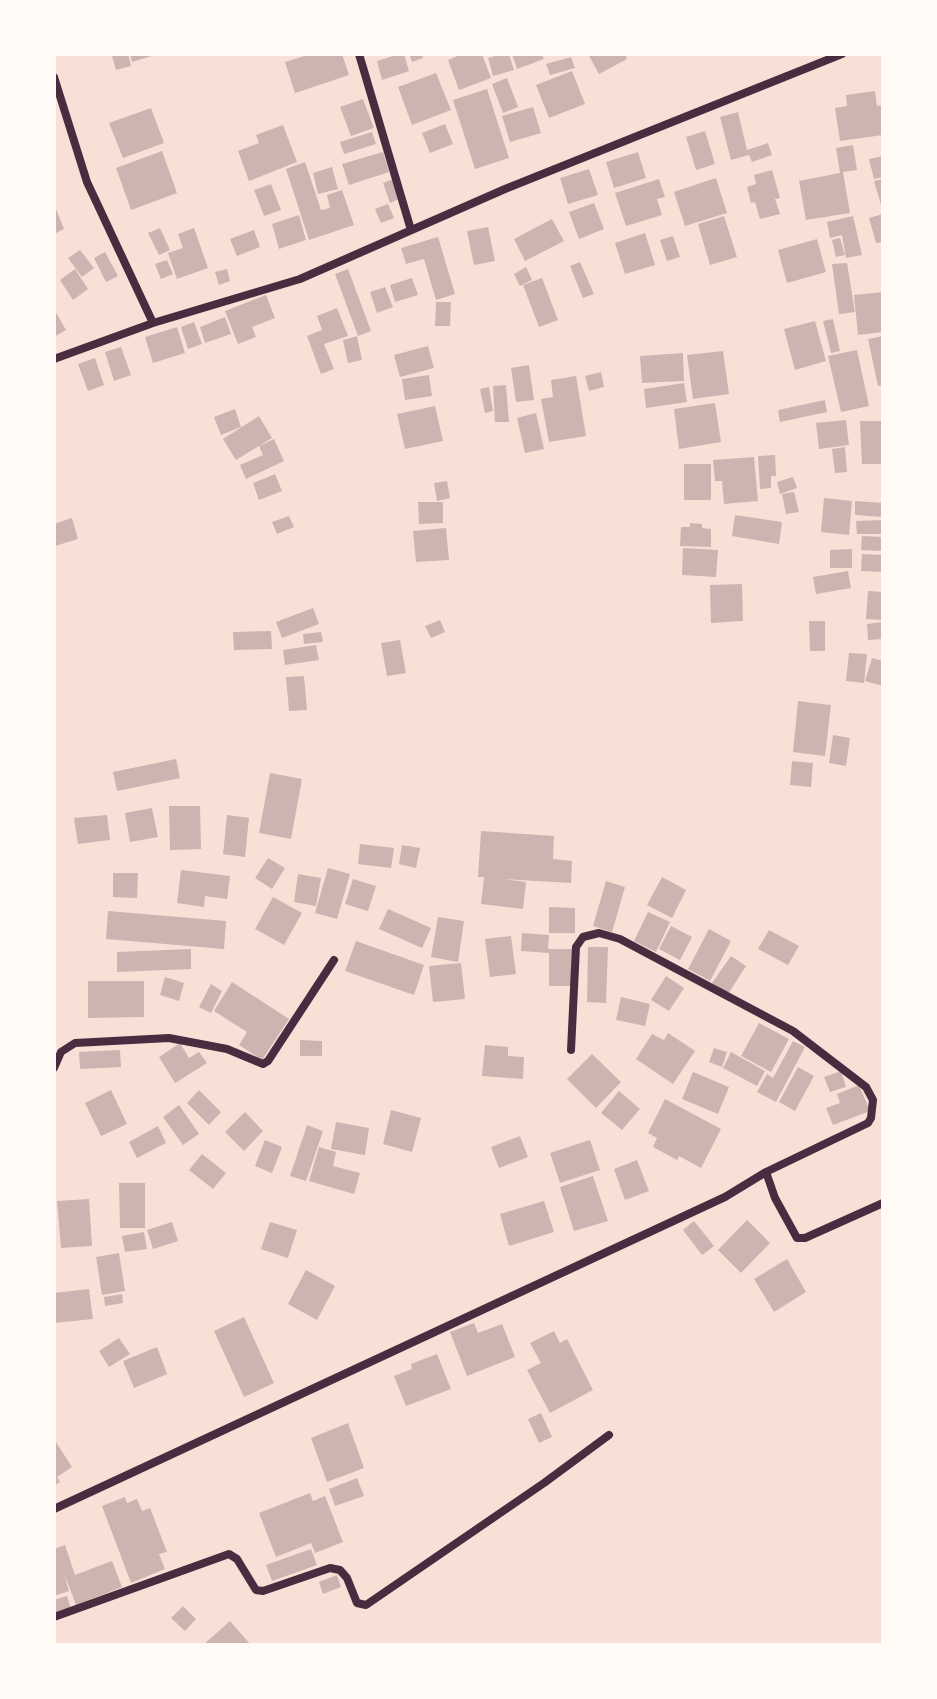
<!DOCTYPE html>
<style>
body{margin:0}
#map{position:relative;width:937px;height:1699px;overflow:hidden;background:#f7e1d7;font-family:Roboto,sans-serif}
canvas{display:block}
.frame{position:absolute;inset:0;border:56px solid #fffaf5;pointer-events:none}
</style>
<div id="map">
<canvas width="937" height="1699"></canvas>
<div class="frame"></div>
</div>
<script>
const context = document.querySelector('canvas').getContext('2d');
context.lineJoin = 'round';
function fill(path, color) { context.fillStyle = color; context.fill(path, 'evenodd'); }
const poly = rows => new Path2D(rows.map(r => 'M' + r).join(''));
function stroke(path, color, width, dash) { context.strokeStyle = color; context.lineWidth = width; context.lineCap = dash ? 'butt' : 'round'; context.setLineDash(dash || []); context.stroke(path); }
const building = poly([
 [119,54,128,54,131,66,116,70,112,56],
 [130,54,155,54,155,55,132,62],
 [311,54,342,54,349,75,295,93,285,62],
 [400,54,404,54,409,71,382,80,377,61],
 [409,54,422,54,423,58,412,62],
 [462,54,482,54,491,78,459,90,448,60],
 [502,54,509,54,514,70,493,76,488,58],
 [512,54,542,54,544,59,517,69],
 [588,54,625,54,627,59,599,74],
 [571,57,575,68,550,75,546,64],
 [572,71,585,104,549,118,536,85],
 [436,73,451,110,412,125,398,87],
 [507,78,518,107,503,113,492,84],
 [487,89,509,158,475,169,453,100],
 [875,91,877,106,883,105,883,135,840,141,835,108,847,106,846,95],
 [363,99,374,128,351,136,340,107],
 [533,107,541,133,510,142,502,116],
 [151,108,164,143,123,158,109,123],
 [738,112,747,150,768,143,772,155,752,162,749,155,731,160,720,117],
 [445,124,453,144,430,153,422,133],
 [283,125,297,162,249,181,238,151,259,143,256,135],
 [705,131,715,164,696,170,686,137],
 [372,132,376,144,344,154,340,142],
 [853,145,857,170,843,172,850,213,806,220,799,181,840,173,836,148],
 [162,151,177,193,131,210,116,168],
 [383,152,389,172,349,185,342,164],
 [638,152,646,178,614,188,606,162],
 [883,156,883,177,874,179,869,159],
 [305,162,321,210,330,208,327,195,342,190,354,225,309,240,286,169],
 [332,167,338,189,318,194,313,173],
 [589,169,598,195,568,204,560,178],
 [772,170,780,198,775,199,780,214,760,219,755,202,751,203,747,187,756,184,754,175],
 [716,178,727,213,685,226,674,192],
 [393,179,401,198,390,203,383,183],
 [659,179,665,197,657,199,662,215,626,226,615,193],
 [883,179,883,208,882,208,874,181],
 [271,184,281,210,264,216,254,190],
 [594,203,604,229,579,239,569,212],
 [54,204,64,229,54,234],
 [388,204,394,218,381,223,375,209],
 [883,214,883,242,876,243,869,218],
 [299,215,306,240,279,249,272,224],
 [724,216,737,257,710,265,698,224],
 [853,216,862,255,846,258,842,235,830,238,827,222],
 [552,219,564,241,525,261,514,239],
 [488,227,495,261,474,265,467,231],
 [160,228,170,250,159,255,148,233],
 [194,228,208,268,177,279,168,253,183,248,178,234],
 [254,230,260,247,237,256,230,239],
 [645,233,655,265,625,274,615,243],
 [673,236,680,257,667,261,660,240],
 [438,237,455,294,436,300,424,259,406,264,401,248],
 [840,238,845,255,836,257,832,240],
 [817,239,826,272,787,283,778,250],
 [80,250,94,268,82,277,68,258],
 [105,252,118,276,106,282,94,258],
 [167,260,173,274,161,279,155,264],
 [580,262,594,294,583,298,570,266],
 [847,263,855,312,839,314,832,264],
 [526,267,532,280,520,286,514,274],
 [75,269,88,289,73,300,60,280],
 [227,269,230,281,219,285,215,272],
 [348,269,371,331,358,336,335,274],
 [412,278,418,295,395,302,390,285],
 [542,278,558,320,539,327,523,285],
 [385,287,393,307,377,313,370,292],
 [883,292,883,332,858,335,854,295],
 [266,295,275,318,252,327,256,337,238,344,225,311],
 [436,302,451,302,450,326,435,326],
 [337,308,348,336,324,344,334,369,321,374,307,336,322,330,317,316],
 [54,309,66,330,54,337],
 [225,317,231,334,205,343,200,327],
 [833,319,840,351,831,353,823,321],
 [815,321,826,361,795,370,784,329],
 [194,322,202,344,188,349,181,327],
 [177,327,185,353,153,363,145,337],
 [357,336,362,360,348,363,343,340],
 [883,336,883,385,878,386,868,339],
 [428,346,434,368,400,377,394,355],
 [121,347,131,375,114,381,105,352],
 [857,350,869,406,841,412,828,356],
 [723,351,729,394,693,399,687,355],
 [683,353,684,381,642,383,640,356],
 [95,358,104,385,88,391,78,364],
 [529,365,534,400,516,402,511,368],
 [601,372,604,387,589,391,585,376],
 [429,375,432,396,405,400,402,379],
 [576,376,586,436,549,442,541,399,553,397,551,380],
 [684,383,687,402,646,408,644,389],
 [506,385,509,422,495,422,493,386],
 [489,387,493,411,485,413,480,389],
 [825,400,827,412,780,422,778,410],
 [715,403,721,442,679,449,674,409],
 [435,406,443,441,405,449,397,414],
 [235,409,241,427,221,435,214,417],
 [536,413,544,449,525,453,517,418],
 [259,416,272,438,236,460,223,439],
 [846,420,849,445,819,449,816,423],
 [860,421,883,421,883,464,862,464],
 [274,439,284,461,246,479,240,465,263,455,259,446],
 [845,447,847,472,835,473,832,449],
 [775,455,776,476,771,476,771,488,760,489,758,456],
 [754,457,758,501,724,504,722,481,715,481,713,460],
 [684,464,711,464,711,500,684,500],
 [275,474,282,491,259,500,253,483],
 [793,477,797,488,780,494,777,482],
 [447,481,450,498,437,501,434,483],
 [794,492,799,512,786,514,782,494],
 [824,498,852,501,849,535,821,532],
 [855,501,883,503,883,517,855,515],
 [418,502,443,502,443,523,419,524],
 [735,515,782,522,779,544,732,536],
 [289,516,294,527,277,534,272,522],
 [72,518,78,539,55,546,54,524],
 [883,520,883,534,857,534,856,521],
 [690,523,702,524,702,528,711,529,711,547,680,546,681,527,690,527],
 [446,528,449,560,416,562,413,531],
 [862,536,883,537,883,551,861,550],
 [683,548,718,550,716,577,682,575],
 [852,549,852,568,830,568,830,550],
 [862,554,883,555,883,572,861,571],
 [848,571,851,588,816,594,813,577],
 [742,584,743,621,711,623,710,585],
 [868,591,883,592,883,620,866,619],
 [313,608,319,624,282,638,276,622],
 [440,620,445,632,431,638,425,626],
 [809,621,825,621,825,651,810,651],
 [883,622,883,639,868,640,867,624],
 [271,631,272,649,234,650,233,632],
 [321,632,323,642,304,644,303,634],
 [400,640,406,673,387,676,381,643],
 [316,645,319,660,285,665,283,650],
 [849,653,867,654,864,683,846,681],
 [872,658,883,661,883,686,865,681],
 [304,676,307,710,289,711,286,677],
 [798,701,831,705,825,756,793,752],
 [833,735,850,738,846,766,829,763],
 [176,759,180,778,117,791,113,772],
 [792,761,813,763,811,787,790,785],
 [270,773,302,779,291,839,259,833],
 [169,806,200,806,201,849,170,850],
 [152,808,158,837,130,842,125,813],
 [107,815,110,840,78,844,74,818],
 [227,815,249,818,245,857,223,854],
 [481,831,554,836,553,859,572,861,571,883,503,879,526,882,523,909,481,904,484,877,478,877],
 [360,844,394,848,391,868,358,864],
 [402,845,420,848,416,868,399,864],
 [268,858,285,868,272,889,255,878],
 [328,868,350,874,337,919,315,913],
 [181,870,230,876,227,899,205,896,204,907,177,903],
 [113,873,138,873,137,898,113,897],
 [298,874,321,878,316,906,294,902],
 [662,877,686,890,672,918,647,905],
 [353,879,376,886,368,911,345,904],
 [606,881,625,887,612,932,593,926],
 [273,897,302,913,284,945,255,929],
 [549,907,575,908,575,933,549,933],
 [388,909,431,928,422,948,379,929],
 [108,911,226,921,224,949,106,939],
 [648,912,670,922,656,952,634,941],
 [438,917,464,921,458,962,431,957],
 [671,926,692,937,680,960,659,949],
 [709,929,731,941,710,981,688,969],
 [769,930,799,946,788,965,758,949],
 [522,933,549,935,548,949,573,949,573,986,549,986,549,953,521,951],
 [511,936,516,974,490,977,485,939],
 [356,941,424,965,414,995,345,971],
 [588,947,608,947,606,1003,587,1002],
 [191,949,191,969,117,972,117,952],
 [731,956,746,966,728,994,712,983],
 [461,963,465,999,433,1002,429,966],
 [666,976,684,988,669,1011,651,1000],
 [165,977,184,983,179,1001,160,995],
 [88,981,144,981,144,1017,88,1018],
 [232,982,289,1019,262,1060,239,1045,247,1032,214,1011],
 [211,984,222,991,211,1013,199,1007],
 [621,997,650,1004,645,1026,616,1020],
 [759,1023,789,1039,771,1072,741,1056],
 [668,1033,695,1051,673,1084,636,1059,652,1034,664,1040],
 [300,1040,322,1041,322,1056,300,1056],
 [793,1041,805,1047,776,1102,757,1092,767,1074,773,1078],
 [180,1043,189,1058,199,1052,207,1063,175,1083,159,1057],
 [485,1045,508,1047,508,1056,524,1057,523,1079,482,1076],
 [714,1048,727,1052,722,1067,709,1062],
 [120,1050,121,1067,80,1069,79,1052],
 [731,1052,765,1071,757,1086,723,1068],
 [592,1054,621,1082,596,1108,567,1079],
 [798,1067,814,1076,795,1111,779,1102],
 [841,1071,846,1087,830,1092,824,1077],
 [693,1072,729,1087,718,1114,682,1099],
 [859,1085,870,1111,833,1125,826,1108,840,1103,837,1094],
 [111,1090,127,1124,101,1136,85,1103],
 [199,1090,221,1112,209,1125,187,1103],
 [619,1091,640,1109,622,1130,601,1113],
 [665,1099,721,1129,701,1168,679,1156,677,1160,653,1147,657,1138,648,1133],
 [179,1105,199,1134,183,1145,163,1117],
 [391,1110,421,1118,412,1152,383,1144],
 [245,1112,263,1131,244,1151,225,1132],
 [336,1122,369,1128,365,1155,331,1149],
 [307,1125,323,1131,306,1181,290,1176],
 [158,1126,166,1143,137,1158,129,1142],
 [520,1136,528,1157,499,1168,491,1147],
 [265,1140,282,1147,272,1173,255,1166],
 [590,1140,600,1170,560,1183,550,1153],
 [319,1147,336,1152,333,1166,360,1173,354,1194,309,1181],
 [202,1154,226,1173,213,1189,189,1170],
 [637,1160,649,1191,625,1200,614,1169],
 [593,1176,608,1221,574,1231,560,1187],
 [119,1183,145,1183,145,1228,120,1228],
 [89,1199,92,1246,61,1248,57,1201],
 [544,1201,554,1232,509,1246,500,1214],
 [747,1220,770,1243,741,1273,718,1250],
 [694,1221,714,1246,702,1255,683,1230],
 [172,1222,178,1241,153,1249,147,1230],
 [270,1222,297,1230,288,1258,261,1249],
 [144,1232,147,1249,125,1252,122,1236],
 [119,1253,125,1291,102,1295,96,1257],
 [787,1259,806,1292,774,1312,754,1279],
 [306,1270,335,1286,317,1320,288,1304],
 [89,1289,93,1319,54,1323,54,1293],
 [122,1294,123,1303,105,1306,104,1297],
 [244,1317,274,1383,244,1397,214,1331],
 [474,1323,478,1333,502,1324,515,1357,467,1376,450,1332],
 [554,1331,560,1343,567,1339,593,1390,550,1413,527,1370,541,1363,530,1343],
 [119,1338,130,1354,109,1367,99,1351],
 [157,1347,167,1374,134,1388,123,1361],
 [437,1354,451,1389,406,1406,394,1376,412,1369,411,1364],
 [541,1413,552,1437,539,1443,528,1419],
 [348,1423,364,1468,327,1482,311,1438],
 [54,1439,72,1467,57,1477,60,1482,54,1486],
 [357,1478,364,1496,335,1506,329,1489],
 [310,1493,313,1501,325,1496,343,1542,315,1553,311,1543,276,1557,259,1513],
 [125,1497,127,1503,137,1499,142,1511,150,1508,167,1552,159,1554,165,1569,131,1583,102,1506],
 [65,1545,75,1575,112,1561,122,1587,76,1605,64,1573,69,1591,54,1596,54,1549],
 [311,1549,317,1565,272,1581,266,1565],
 [337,1575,341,1587,323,1594,319,1582],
 [67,1596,71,1609,54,1614,54,1600],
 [183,1606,196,1619,185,1631,171,1618],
 [230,1621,251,1645,203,1645]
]);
const minor = poly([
 [359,54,411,230],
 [54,77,87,182,153,323],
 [54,359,153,323,300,279,505,189,842,54],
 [54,1068,61,1052,75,1043,169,1038,227,1049,263,1064,268,1061,334,960],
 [766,1172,775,1198,797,1238,805,1238,883,1203],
 [54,1509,725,1197,766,1172,868,1123,871,1118,873,1100,866,1087,793,1031,620,939,599,933,583,937,576,947,571,1050],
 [54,1617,229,1554,237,1559,256,1590,263,1591,330,1568,340,1570,347,1578,357,1603,366,1605,544,1483,609,1435]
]);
fill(building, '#ccb4b1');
stroke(minor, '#4a2c40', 8);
</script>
